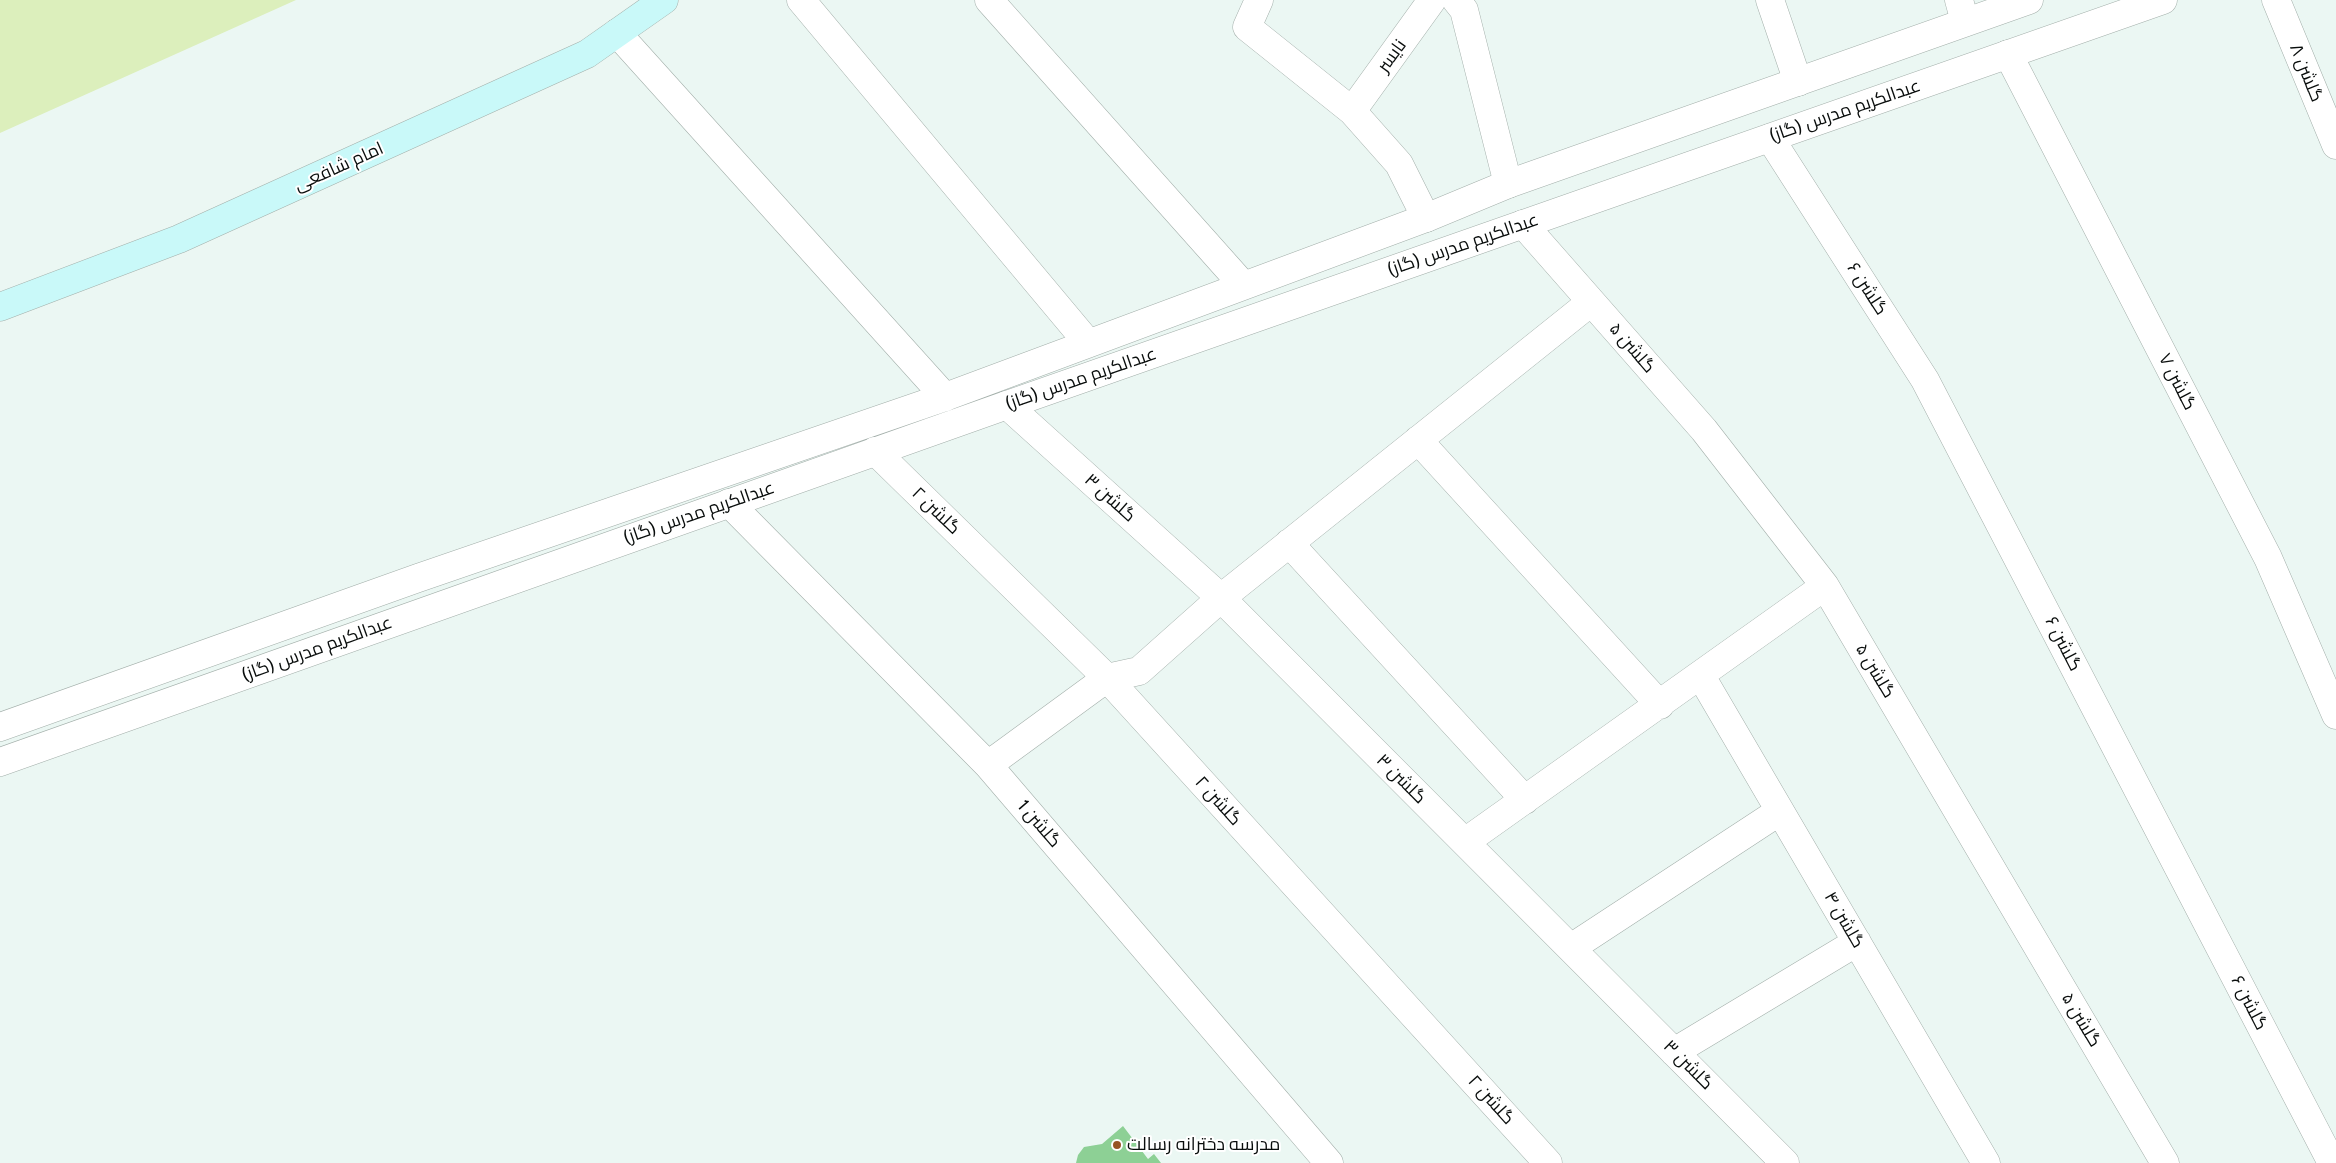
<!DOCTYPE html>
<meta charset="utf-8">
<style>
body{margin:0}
canvas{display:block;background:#ebf7f3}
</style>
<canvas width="2336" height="1163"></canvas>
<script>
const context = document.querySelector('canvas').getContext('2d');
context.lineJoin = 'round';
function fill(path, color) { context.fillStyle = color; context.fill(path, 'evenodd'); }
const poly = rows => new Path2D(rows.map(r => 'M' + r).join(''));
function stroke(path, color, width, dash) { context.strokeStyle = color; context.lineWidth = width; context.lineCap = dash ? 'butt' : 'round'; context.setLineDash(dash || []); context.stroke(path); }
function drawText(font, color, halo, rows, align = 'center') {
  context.font = font + ' Cabin,Cairo,sans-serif'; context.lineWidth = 4; context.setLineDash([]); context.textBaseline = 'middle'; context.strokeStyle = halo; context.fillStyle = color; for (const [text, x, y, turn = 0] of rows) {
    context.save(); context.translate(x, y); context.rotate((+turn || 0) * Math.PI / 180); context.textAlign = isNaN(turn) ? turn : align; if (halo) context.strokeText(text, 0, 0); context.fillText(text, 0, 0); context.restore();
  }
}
const green = poly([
 [0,0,296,0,0,133]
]);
const building = poly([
 [1123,1126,1148,1159,1154,1154,1161,1163,1076,1163,1078,1155,1084,1147,1102,1144]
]);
const minor = poly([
 [801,0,1088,343],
 [989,0,1243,285],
 [1259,0,1247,27,1352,111,1399,164,1426,218],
 [1456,0,1464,10,1508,184],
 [1770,0,1798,82],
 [1959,0,1965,22],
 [2276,0,2336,145],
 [617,33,945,397],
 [2008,54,2268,558,2336,715],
 [1352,111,1432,0],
 [1770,138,1925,380,2332,1163],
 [1523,224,1704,430,1825,586,2165,1163],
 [1007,405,1221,598,1785,1163],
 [1418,440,1660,705],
 [875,451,1107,678,1548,1163],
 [729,503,988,765,1329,1163],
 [1289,543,1525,800],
 [1701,676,1986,1163],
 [988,765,1107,678,1139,671,1221,598,1591,302],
 [1465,842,1825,586],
 [1571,948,1780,811],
 [1674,1052,1857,942]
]);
const tertiary = poly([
 [0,727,418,578,945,397,1426,218,1508,184,2029,0],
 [0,762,1007,405,2163,0]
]);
const secondary = poly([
 [0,307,179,239,587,54,664,0]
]);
const markers = [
 [1117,1145,5,"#975325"]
];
const streetNames = [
 ["نایسر",1392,56,-54],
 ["گلشن ۸",2306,73,68],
 ["عبدالکریم مدرس (گاز)",1845,111,-19],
 ["امام شافعی",339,167,-24],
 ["عبدالکریم مدرس (گاز)",1463,245,-19],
 ["گلشن ۶",1867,289,57],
 ["گلشن ۵",1632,348,49],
 ["عبدالکریم مدرس (گاز)",1081,379,-19],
 ["گلشن ۷",2177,382,63],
 ["گلشن ۳",1110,498,42],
 ["گلشن ۲",936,511,44],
 ["عبدالکریم مدرس (گاز)",699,513,-19],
 ["گلشن ۶",2063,644,63],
 ["عبدالکریم مدرس (گاز)",317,649,-20],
 ["گلشن ۵",1875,671,59],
 ["گلشن ۳",1401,779,45],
 ["گلشن ۲",1218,801,48],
 ["گلشن 1",1039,824,49],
 ["گلشن ۴",1844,920,60],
 ["گلشن ۶",2249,1003,63],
 ["گلشن ۵",2081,1020,59],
 ["گلشن ۳",1688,1065,45],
 ["گلشن ۲",1491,1100,48]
];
const poiNames = [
 ["مدرسه دخترانه رسالت",1127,1145]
];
fill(green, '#dcefbc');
fill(building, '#8dd095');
stroke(minor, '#a3afaa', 29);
stroke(tertiary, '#a3afaa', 29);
stroke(secondary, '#a3afaa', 29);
stroke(minor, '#fff', 28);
stroke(tertiary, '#fff', 28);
stroke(secondary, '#c9f9f9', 28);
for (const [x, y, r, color] of markers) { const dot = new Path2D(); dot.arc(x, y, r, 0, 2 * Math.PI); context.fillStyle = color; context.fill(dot); stroke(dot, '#fff', 2); }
drawText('18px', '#090d0c', '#fff', streetNames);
drawText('18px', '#090d0c', '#fff', poiNames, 'left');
</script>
